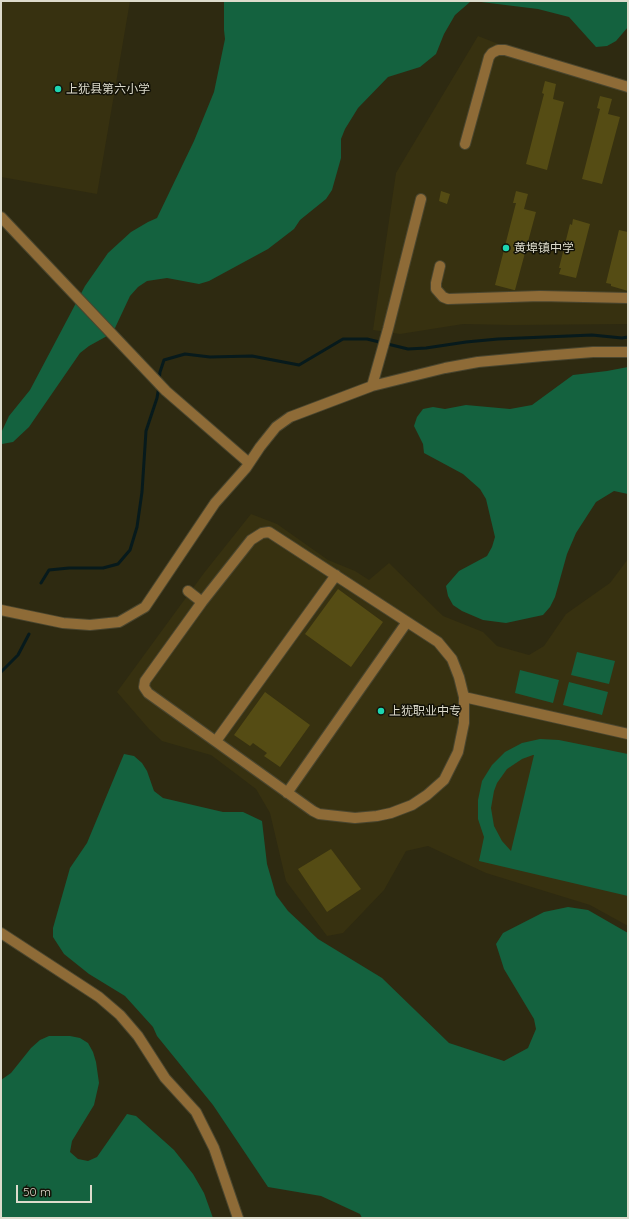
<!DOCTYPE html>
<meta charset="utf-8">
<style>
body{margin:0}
#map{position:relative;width:629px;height:1219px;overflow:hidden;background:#2e2a11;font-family:Quicksand,sans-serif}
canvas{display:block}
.frame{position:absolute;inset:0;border:2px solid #dddbcc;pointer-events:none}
.scale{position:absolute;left:16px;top:1185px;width:76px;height:18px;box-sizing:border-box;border:2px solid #dddbcc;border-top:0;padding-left:5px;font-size:12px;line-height:14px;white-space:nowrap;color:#dddbcc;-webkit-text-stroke:3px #141308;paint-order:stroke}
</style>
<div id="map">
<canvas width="629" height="1219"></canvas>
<div class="frame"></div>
<div class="scale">50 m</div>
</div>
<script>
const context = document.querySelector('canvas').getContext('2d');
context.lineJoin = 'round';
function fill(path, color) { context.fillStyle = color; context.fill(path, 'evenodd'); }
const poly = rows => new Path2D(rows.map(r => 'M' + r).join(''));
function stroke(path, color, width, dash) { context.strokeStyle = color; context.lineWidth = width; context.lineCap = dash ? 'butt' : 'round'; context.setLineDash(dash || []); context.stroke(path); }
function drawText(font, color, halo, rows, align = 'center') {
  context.font = font + ' Quicksand,"Noto Sans SC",sans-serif'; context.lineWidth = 3; context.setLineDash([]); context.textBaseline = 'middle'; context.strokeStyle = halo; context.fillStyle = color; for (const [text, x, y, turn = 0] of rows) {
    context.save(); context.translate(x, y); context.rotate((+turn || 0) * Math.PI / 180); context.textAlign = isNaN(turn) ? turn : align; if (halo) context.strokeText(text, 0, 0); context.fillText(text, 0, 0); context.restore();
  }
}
const built = poly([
 [1,1,130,1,97,194,1,177],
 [478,36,519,52,628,80,628,324,512,325,463,324,400,334,373,330,396,173],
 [251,514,277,524,328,560,355,571,369,580,389,563,443,616,483,632,497,646,529,655,544,646,566,614,610,583,628,559,628,926,590,905,486,873,428,846,406,851,384,890,343,933,327,936,286,881,270,813,256,789,211,755,162,741,149,729,117,692,204,573]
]);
const green = poly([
 [224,1,628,1,628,27,616,41,607,46,596,47,569,17,538,9,481,2,470,2,455,15,444,34,436,54,420,67,388,77,358,108,345,129,341,139,341,158,332,190,326,199,300,220,294,229,268,249,209,281,199,284,167,278,147,281,138,287,130,296,115,328,107,336,89,346,80,353,29,427,13,442,2,444,1,433,9,416,30,390,85,286,108,253,131,232,148,222,157,218,194,141,214,92,225,39,224,30],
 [628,367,628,494,614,491,596,502,576,533,567,554,555,597,550,607,543,615,506,623,483,620,462,611,453,605,448,596,446,586,459,571,487,556,492,547,495,537,486,499,480,489,463,474,424,453,423,444,414,426,417,417,423,409,433,407,445,409,466,405,510,409,532,405,573,375,607,371],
 [577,652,615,661,609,684,571,675],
 [520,670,559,680,553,703,515,693],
 [569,682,608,692,602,715,563,705],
 [540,739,559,740,628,754,628,896,479,861,484,837,478,819,478,800,482,781,492,765,505,752,522,743],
 [533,755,534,755,511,851,502,841,494,826,491,808,494,791,497,783,507,769,522,759],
 [124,754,134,756,142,763,147,771,154,791,163,798,223,812,243,812,262,821,267,864,276,895,288,911,318,939,382,978,449,1043,504,1061,528,1048,536,1029,534,1019,504,969,496,944,503,933,544,912,568,907,588,910,628,933,628,1218,362,1218,360,1214,321,1196,268,1187,213,1105,157,1036,153,1027,125,996,89,974,64,954,53,937,53,928,70,868,87,843],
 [49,1036,70,1036,80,1038,88,1043,93,1052,96,1062,99,1083,94,1105,72,1141,70,1152,78,1159,88,1161,97,1157,127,1114,136,1116,174,1150,193,1174,204,1193,213,1218,1,1218,1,1080,11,1073,31,1048,40,1040]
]);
const stream = poly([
 [159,380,160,372,164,360,185,354,210,357,252,356,299,365,343,339,367,339,408,349,426,348,466,342,498,339,592,335,622,338,628,337],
 [41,583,49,570,69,568,103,568,118,564,130,550,137,527,142,492,146,431,157,398,159,386],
 [1,672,18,655,29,634]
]);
const building = poly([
 [545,81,556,84,553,99,564,102,547,170,526,164,544,94,542,93],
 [600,96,612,99,608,114,620,117,602,184,582,179,600,109,597,108],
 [441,191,450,194,447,204,439,201],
 [516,191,528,194,524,209,536,212,515,290,514,290,495,285,516,203,513,203],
 [573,219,590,224,576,278,559,274,561,268,559,268,570,224,572,225],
 [619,230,628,232,628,291,611,286,611,284,606,283],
 [338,589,383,622,351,667,305,634],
 [265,692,310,725,280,767,264,756,267,753,253,743,250,746,234,735],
 [331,849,361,889,327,912,298,869]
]);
const minor = poly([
 [465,144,489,57,492,53,498,50,505,50,628,87],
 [1,217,166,391,249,463],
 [440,266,436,283,436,289,443,297,448,299,540,296,628,298],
 [372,386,388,329,421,199],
 [188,591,202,602,145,681,144,687,148,693,313,811,319,814,355,818,377,816,391,813,412,805,427,795,444,780,458,752,464,723,464,697,459,677,452,659,438,642,269,532,262,533,251,540,202,602],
 [1,610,63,623,90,625,119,622,145,607,215,503,246,468,260,447,276,427,290,417,372,386,445,368,478,362,543,356,593,352,628,352],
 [464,697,628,734],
 [216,741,336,575],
 [287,793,407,622],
 [1,933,99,997,120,1015,138,1036,165,1078,196,1112,214,1148,238,1218]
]);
const markers = [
 [58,89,4,"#1dd5b1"],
 [506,248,4,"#1dd5b1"],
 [381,711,4,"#1dd5b1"]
];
const poiNames = [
 ["上犹县第六小学",66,89],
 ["黄埠镇中学",514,248],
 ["上犹职业中专",389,711]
];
fill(built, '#373110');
fill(green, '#14623f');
stroke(stream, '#071a1c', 3);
fill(building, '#554c14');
stroke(minor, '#4a462f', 12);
stroke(minor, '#8e6b37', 10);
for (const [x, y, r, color] of markers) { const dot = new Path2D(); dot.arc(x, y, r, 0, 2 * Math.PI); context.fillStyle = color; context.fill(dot); stroke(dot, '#141308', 1.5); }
drawText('12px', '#dddbcc', '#141308', poiNames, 'left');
</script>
